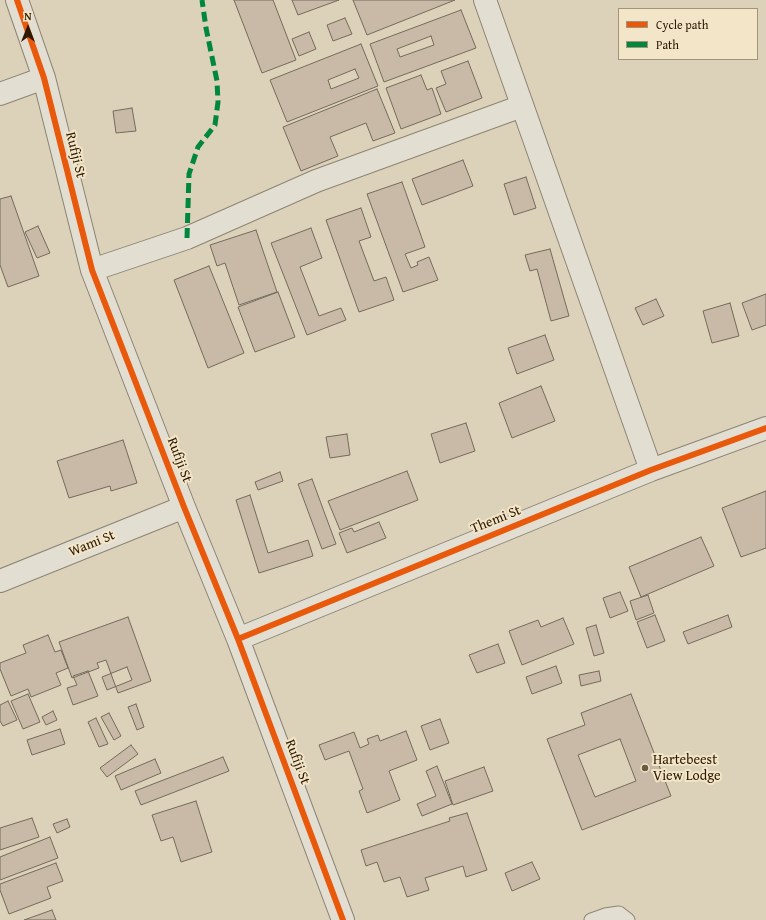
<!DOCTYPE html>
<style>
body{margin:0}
#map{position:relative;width:766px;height:920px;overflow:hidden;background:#dcd1b9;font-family:"Gentium Book Plus",serif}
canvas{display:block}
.legend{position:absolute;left:618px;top:8px;width:140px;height:52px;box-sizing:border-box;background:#f2e5c8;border:1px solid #a39378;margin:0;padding:5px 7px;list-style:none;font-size:12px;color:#2d1800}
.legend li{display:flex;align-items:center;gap:8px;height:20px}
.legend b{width:20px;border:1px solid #a39378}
.north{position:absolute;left:8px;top:8px;width:40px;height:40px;-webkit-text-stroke:3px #f2e5c8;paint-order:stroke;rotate:0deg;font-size:11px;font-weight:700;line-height:16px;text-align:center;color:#2d1800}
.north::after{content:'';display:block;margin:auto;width:14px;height:18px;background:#2d1800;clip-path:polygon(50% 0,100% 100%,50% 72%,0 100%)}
</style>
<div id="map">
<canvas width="766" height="920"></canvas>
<ul class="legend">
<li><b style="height:5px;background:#e8590c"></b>Cycle path</li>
<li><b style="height:5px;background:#00873e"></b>Path</li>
</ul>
<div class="north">N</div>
</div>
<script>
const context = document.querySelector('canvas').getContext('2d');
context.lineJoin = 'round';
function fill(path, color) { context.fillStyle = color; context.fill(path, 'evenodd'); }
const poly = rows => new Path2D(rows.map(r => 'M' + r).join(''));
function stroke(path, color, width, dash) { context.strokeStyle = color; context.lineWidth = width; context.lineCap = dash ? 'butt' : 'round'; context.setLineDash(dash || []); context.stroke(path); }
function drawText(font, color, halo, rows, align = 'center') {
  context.font = font + ' "Gentium Book Plus",serif'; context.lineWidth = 4; context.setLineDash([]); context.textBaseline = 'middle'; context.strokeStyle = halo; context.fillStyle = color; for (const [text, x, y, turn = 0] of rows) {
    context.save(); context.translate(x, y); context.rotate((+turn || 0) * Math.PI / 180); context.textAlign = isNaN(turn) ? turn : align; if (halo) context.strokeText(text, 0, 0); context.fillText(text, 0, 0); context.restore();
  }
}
const building = poly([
 [234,0,273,0,296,60,262,73,234,0],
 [292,0,339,0,298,15,292,0],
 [353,0,455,0,367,35,353,0],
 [461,10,476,48,384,82,370,44,461,10],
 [431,36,434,45,400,57,397,49,431,36],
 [345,18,352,34,333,41,327,25,345,18],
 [309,32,316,49,299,56,292,39,309,32],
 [361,44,378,86,287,122,270,80,361,44],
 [355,69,359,78,331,89,328,80,355,69],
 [468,61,482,98,446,112,436,88,446,84,441,71,468,61],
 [421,75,427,90,432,88,441,114,401,129,386,88,421,75],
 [377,89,395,133,373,141,366,123,330,137,338,156,301,171,283,127,377,89],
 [132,108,136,131,116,133,113,111,132,108],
 [463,160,473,186,422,205,412,179,463,160],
 [526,177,536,208,514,215,504,184,526,177],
 [402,182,425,247,405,254,411,268,418,265,417,262,429,257,438,280,403,292,367,194,402,182],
 [11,196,39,276,8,287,0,265,0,199,11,196],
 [361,208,371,237,359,241,374,281,386,277,394,300,359,312,326,220,361,208],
 [38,226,50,253,37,258,25,232,38,226],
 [311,228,322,258,300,267,319,316,341,308,346,320,307,335,271,243,311,228],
 [256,230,277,292,239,305,225,263,217,266,210,245,256,230],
 [550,249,569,316,551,321,537,269,530,271,525,255,550,249],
 [209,266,244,353,208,368,174,280,209,266],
 [278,292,295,337,255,352,238,307,278,292],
 [766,294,766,325,752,330,742,303,766,294],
 [656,299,664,316,643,325,635,308,656,299],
 [730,303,739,336,712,343,703,311,730,303],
 [545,335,554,360,517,374,508,348,545,335],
 [541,386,555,421,512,438,499,403,541,386],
 [466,423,475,451,440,463,431,434,466,423],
 [347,434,350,455,330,458,326,437,347,434],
 [123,440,137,483,111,491,110,486,69,498,57,461,123,440],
 [407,471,418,500,340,530,328,501,407,471],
 [280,472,283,481,258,490,255,482,280,472],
 [312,479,336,544,322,549,298,484,312,479],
 [766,491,766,548,741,557,722,508,766,491],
 [250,495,268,553,308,540,313,556,259,573,236,500,250,495],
 [379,522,386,538,347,553,339,533,352,528,354,532,379,522],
 [701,537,714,566,641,597,629,567,701,537],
 [620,592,628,611,610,618,603,598,620,592],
 [648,595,654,613,636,620,630,601,648,595],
 [655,615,665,641,647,648,637,622,655,615],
 [728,615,732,627,688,644,683,632,728,615],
 [128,617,151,681,118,693,106,660,97,663,99,668,72,678,59,642,128,617],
 [563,618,574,644,522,665,509,631,538,620,541,627,563,618],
 [596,625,604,653,594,656,586,628,596,625],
 [48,635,55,652,61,650,68,668,56,673,61,685,31,697,28,689,11,696,0,669,0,663,26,653,23,645,48,635],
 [498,644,505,663,477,673,469,655,498,644],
 [556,666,562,683,532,694,526,677,556,666],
 [127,667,132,680,107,690,102,677,127,667],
 [88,671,98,696,73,705,67,688,77,685,73,676,88,671],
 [599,671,601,681,581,686,579,675,599,671],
 [28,694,40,722,23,729,11,701,28,694],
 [631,694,671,796,582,830,547,739,585,725,581,713,631,694],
 [620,739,636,781,595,797,578,755,620,739],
 [8,701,17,720,3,726,0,721,0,705,8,701],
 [136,704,144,727,137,730,128,707,136,704],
 [53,711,57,720,46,725,42,717,53,711],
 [109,713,121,736,114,740,101,717,109,713],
 [96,718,108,744,99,747,88,722,96,718],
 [440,719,449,743,430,750,421,726,440,719],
 [60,729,65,744,32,755,27,740,60,729],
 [406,731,417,760,389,771,400,800,367,813,359,791,363,789,349,751,325,760,319,745,354,732,360,748,369,744,367,739,378,735,380,741,406,731],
 [131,745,138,754,107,777,100,768,131,745],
 [223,757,229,771,141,805,135,791,223,757],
 [155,759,161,773,121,790,115,776,155,759],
 [437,766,452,804,422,816,417,804,436,796,426,771,437,766],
 [484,767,493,791,453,805,445,781,484,767],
 [196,801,212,852,181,862,173,837,161,841,152,815,196,801],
 [467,813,487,870,466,877,463,866,425,878,429,890,407,897,400,877,384,882,377,862,366,866,361,850,450,821,449,818,467,813],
 [32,818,39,837,0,850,0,828,32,818],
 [67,819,70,827,57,833,53,824,67,819],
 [50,837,58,858,0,880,0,857,50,837],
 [532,862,540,879,512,891,505,873,532,862],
 [56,863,63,881,47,887,51,898,9,914,0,890,0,884,56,863],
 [52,910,56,920,24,920,52,910]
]);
const service = poly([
 [591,920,605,915,619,913,628,920]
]);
const minor = poly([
 [17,0,44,78,92,270,184,507,238,639,343,920],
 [485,0,651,470],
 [0,94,44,78],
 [92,270,187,238,316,181,522,106],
 [0,581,184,507],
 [238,639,651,470,766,428]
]);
const quiet = poly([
 [187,238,189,174,198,147,215,125,218,102,217,81,206,28,202,0]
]);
const cycleway = poly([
 [17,0,44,78,92,270,184,507,238,639,343,920],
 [238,639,651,470,766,428]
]);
const markers = [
 [645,768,4,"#6a5941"]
];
const streetNames = [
 ["Rufiji St",75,155,76],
 ["Rufiji St",179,460,69],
 ["Themi St",496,520,-22],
 ["Wami St",92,544,-22],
 ["Rufiji St",297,762,69]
];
const poiNames = [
 ["Hartebeest",653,760],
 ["View Lodge",653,776]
];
fill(building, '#c9b9a7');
stroke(building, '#746b5c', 1);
stroke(service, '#8d8473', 15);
stroke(minor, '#8d8473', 24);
stroke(service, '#e3ded2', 13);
stroke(minor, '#e3ded2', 22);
stroke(quiet, '#00873e', 5, [10, 5]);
stroke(cycleway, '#e8590c', 6);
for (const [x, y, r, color] of markers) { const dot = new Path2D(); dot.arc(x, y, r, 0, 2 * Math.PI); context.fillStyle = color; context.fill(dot); stroke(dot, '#f2e5c8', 1.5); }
drawText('14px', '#2d1800', '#f2e5c8', streetNames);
drawText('14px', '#2d1800', '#f2e5c8', poiNames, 'left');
</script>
